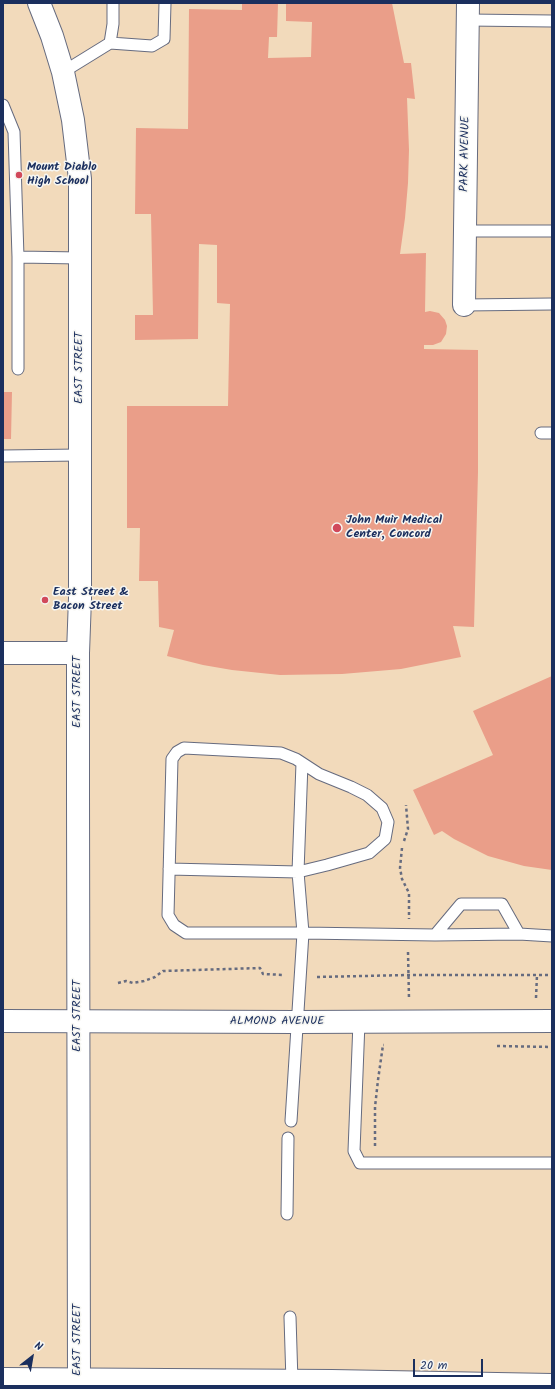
<!DOCTYPE html>
<style>
body{margin:0}
#map{position:relative;width:555px;height:1389px;overflow:hidden;background:#f2dabb;font-family:Kalam,sans-serif}
canvas{display:block}
.frame{position:absolute;inset:0;border:4px solid #1b2f5e;pointer-events:none}
.north{position:absolute;left:12px;top:1337px;width:40px;height:40px;-webkit-text-stroke:3px #f6f6f2;paint-order:stroke;rotate:31deg;font-size:11px;font-weight:700;line-height:16px;text-align:center;color:#1b2f5e}
.north::after{content:'';display:block;margin:auto;width:14px;height:18px;background:#1b2f5e;clip-path:polygon(50% 0,100% 100%,50% 72%,0 100%)}
.scale{position:absolute;left:413px;top:1359px;width:70px;height:18px;box-sizing:border-box;border:2px solid #1b2f5e;border-top:0;padding-left:5px;font-size:12px;line-height:14px;white-space:nowrap;color:#1b2f5e;-webkit-text-stroke:3px #f6f6f2;paint-order:stroke}
</style>
<div id="map">
<canvas width="555" height="1389"></canvas>
<div class="frame"></div>
<div class="north">N</div>
<div class="scale">20 m</div>
</div>
<script>
const context = document.querySelector('canvas').getContext('2d');
context.lineJoin = 'round';
function fill(path, color) { context.fillStyle = color; context.fill(path, 'evenodd'); }
const poly = rows => new Path2D(rows.map(r => 'M' + r).join(''));
function stroke(path, color, width, dash) { context.strokeStyle = color; context.lineWidth = width; context.lineCap = dash ? 'butt' : 'round'; context.setLineDash(dash || []); context.stroke(path); }
function drawText(font, color, halo, rows, align = 'center') {
  context.font = font + ' Kalam,sans-serif'; context.lineWidth = 3; context.setLineDash([]); context.textBaseline = 'middle'; context.strokeStyle = halo; context.fillStyle = color; for (const [text, x, y, turn = 0] of rows) {
    context.save(); context.translate(x, y); context.rotate((+turn || 0) * Math.PI / 180); context.textAlign = isNaN(turn) ? turn : align; if (halo) context.strokeText(text, 0, 0); context.fillText(text, 0, 0); context.restore();
  }
}
const building = poly([
 [242,3,278,3,277,37,269,37,268,58,311,57,312,22,286,21,286,3,392,3,404,63,411,63,415,99,407,98,409,150,408,183,405,218,400,254,426,253,425,312,430,311,439,313,445,320,447,326,446,334,441,342,433,345,424,345,424,349,478,350,478,472,474,627,453,626,461,657,401,669,342,674,280,675,232,670,203,665,167,656,174,630,159,627,158,581,139,581,140,528,127,528,127,406,228,406,230,304,217,303,217,245,199,244,198,339,135,340,135,315,153,315,151,214,135,214,136,128,188,129,189,9,242,10],
 [3,392,12,392,11,439,3,439],
 [552,676,552,870,524,866,488,856,454,839,442,831,434,835,413,790,493,755,473,711]
]);
const path = poly([
 [404,841,408,829,406,805],
 [402,848,400,868,402,879,409,893,409,919],
 [408,952,409,999],
 [317,977,408,975,552,975],
 [118,983,126,981,133,983,144,981,155,977,163,971,260,968,263,974,284,975],
 [536,998,537,975],
 [497,1046,552,1047],
 [375,1146,375,1107,378,1080,383,1045,384,1045]
]);
const lane = poly([
 [468,20,552,21],
 [110,43,152,46,164,39,165,3],
 [63,72,110,43,113,24,113,3],
 [3,105,14,132,18,257,18,369],
 [465,231,552,231],
 [18,257,80,258],
 [464,305,552,304],
 [541,433,552,433],
 [3,456,79,455],
 [169,869,298,872,327,865,369,853,385,839,388,822,382,808,367,795,351,787,319,774,296,759,281,753,184,748,177,752,172,759,168,915,174,925,186,933,303,933,435,935,519,934,552,936],
 [435,935,461,904,502,904,519,934],
 [359,1022,354,1151,360,1163,552,1163],
 [291,1121,303,933,298,872,302,763],
 [287,1214,288,1138],
 [290,1317,292,1382]
]);
const street = poly([
 [464,305,468,3],
 [3,653,78,653],
 [3,1021,296,1022,552,1021],
 [3,1379,332,1381,552,1385]
]);
const secondary = poly([
 [39,3,52,36,63,72,73,120,80,179,80,598,78,653,78,796,79,1386]
]);
const markers = [
 [19,175,4,"#d1495b"],
 [337,528,5,"#d1495b"],
 [45,600,4,"#d1495b"]
];
const streetNames = [
 ["PARK AVENUE",466,154,-89],
 ["EAST STREET",80,368,-90],
 ["EAST STREET",78,692,-90],
 ["EAST STREET",78,1016,-90],
 ["ALMOND AVENUE",277,1022],
 ["EAST STREET",78,1340,-90]
];
const poiNames = [
 ["Mount Diablo",27,168],
 ["High School",27,182],
 ["John Muir Medical",346,521],
 ["Center, Concord",346,535],
 ["East Street &",53,593],
 ["Bacon Street",53,607]
];
fill(building, '#ea9e89');
stroke(lane, '#666b7f', 13);
stroke(street, '#666b7f', 24);
stroke(secondary, '#666b7f', 24);
stroke(path, '#666b7f', 2.5, [3, 3]);
stroke(lane, '#fff', 11);
stroke(street, '#fff', 22);
stroke(secondary, '#fff', 22);
for (const [x, y, r, color] of markers) { const dot = new Path2D(); dot.arc(x, y, r, 0, 2 * Math.PI); context.fillStyle = color; context.fill(dot); stroke(dot, '#f6f6f2', 1.5); }
drawText('12px', '#1b2f5e', '#f6f6f2', streetNames);
drawText('bold 12px', '#1b2f5e', '#f6f6f2', poiNames, 'left');
</script>
